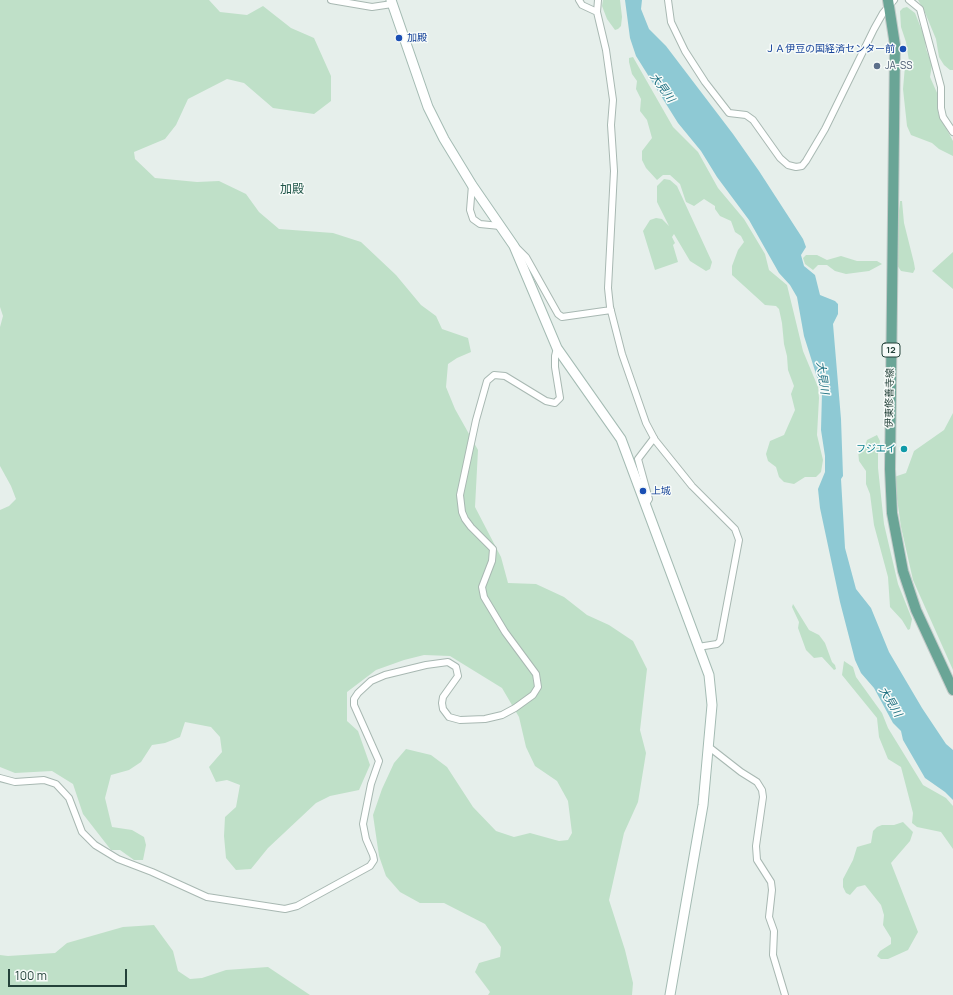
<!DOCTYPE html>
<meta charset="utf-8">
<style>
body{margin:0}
#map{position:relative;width:953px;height:995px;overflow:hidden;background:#e6efeb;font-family:Manrope,sans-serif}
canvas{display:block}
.scale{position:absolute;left:8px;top:969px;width:119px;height:18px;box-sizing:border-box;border:2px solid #24423a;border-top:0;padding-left:5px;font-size:12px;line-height:14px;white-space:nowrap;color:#24423a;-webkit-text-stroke:3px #f7fbf9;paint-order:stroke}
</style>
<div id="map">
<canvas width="953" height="995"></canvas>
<div class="scale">100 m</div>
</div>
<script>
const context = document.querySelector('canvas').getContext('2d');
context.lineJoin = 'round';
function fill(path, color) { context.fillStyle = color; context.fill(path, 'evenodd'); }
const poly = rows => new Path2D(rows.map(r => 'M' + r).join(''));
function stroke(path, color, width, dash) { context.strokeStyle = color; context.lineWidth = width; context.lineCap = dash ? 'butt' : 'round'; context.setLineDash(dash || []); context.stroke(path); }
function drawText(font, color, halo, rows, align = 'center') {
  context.font = font + ' Manrope,"Noto Sans JP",sans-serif'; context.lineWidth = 3; context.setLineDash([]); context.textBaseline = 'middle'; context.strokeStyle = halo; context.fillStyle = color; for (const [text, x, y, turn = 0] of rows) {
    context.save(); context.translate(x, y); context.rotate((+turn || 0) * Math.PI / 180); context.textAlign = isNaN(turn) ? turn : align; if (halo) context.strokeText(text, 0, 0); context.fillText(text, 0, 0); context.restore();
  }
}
const green = poly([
 [0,0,209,0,220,12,247,15,263,6,291,28,314,38,331,76,331,101,314,114,273,108,244,83,227,79,188,99,176,125,165,139,134,152,135,159,155,178,197,182,219,181,246,194,259,212,279,229,333,233,361,242,396,275,421,305,436,316,442,329,468,338,471,352,457,358,448,364,446,387,455,409,478,450,475,507,501,557,508,583,536,584,564,597,587,615,609,625,633,641,647,669,640,730,646,753,638,802,624,833,609,900,625,950,633,983,632,995,488,995,490,992,475,972,479,963,500,957,501,947,485,924,444,903,420,903,400,892,386,876,379,856,373,815,382,789,394,763,406,749,431,755,447,767,473,807,496,831,514,837,530,833,559,841,568,840,572,833,568,801,557,781,535,766,526,747,519,717,502,688,450,656,424,655,404,660,376,670,347,692,347,721,358,731,370,765,359,790,330,796,316,803,268,848,251,869,236,870,226,858,224,836,225,817,236,807,240,785,227,780,216,782,209,767,222,752,220,737,211,727,185,722,180,737,165,743,152,745,141,762,129,770,111,775,105,798,112,827,132,830,144,837,146,845,143,860,134,860,120,850,111,850,83,814,73,784,52,771,15,773,0,767,0,510,9,506,16,499,11,486,0,466,0,327,3,316,0,307],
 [603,0,620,0,622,17,621,26,618,29,615,30,607,19,602,6],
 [918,0,953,0,953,70,950,70,944,65,939,57,936,39,924,10],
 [907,7,915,13,925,38,926,49,932,65,930,77,938,95,938,113,953,141,953,156,939,149,932,143,911,135,907,126,903,89,905,66,909,61,906,42,901,27,900,11,903,8],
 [633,57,673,127,698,152,718,188,744,219,765,254,769,270,787,285,803,351,818,387,819,398,817,435,823,460,821,472,816,477,805,477,794,484,784,482,779,477,776,467,768,461,766,454,770,441,784,435,795,410,791,394,794,386,788,370,787,356,784,344,782,323,779,309,776,306,765,305,732,275,732,266,738,250,744,242,741,236,735,232,731,221,720,216,715,209,715,206,704,199,694,206,686,202,680,184,670,175,663,175,657,180,646,168,642,160,642,151,652,138,647,120,640,111,641,99,636,89,637,81,632,74,629,62,629,58],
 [664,179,670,180,677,186,712,262,710,269,706,271,690,261,674,234,672,237,675,243,673,245,678,262,655,270,643,231,650,220,656,218,662,219,669,226,657,202,657,186],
 [900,201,902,201,904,223,914,263,915,269,913,273,901,271,897,265,896,239],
 [953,252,953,289,932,271],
 [806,255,817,255,827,260,841,256,857,261,877,261,882,264,869,271,846,274,835,271,827,265,818,265,813,270,805,264,803,258],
 [953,413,953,670,913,580,901,527,894,477,906,473,914,451,944,430],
 [877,435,880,441,878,453,878,468,884,524,898,584,912,619,910,629,908,630,902,620,890,607,888,577,874,525,870,494,866,484,866,471,859,461,858,450,865,446,867,440],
 [793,604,809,630,819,635,825,643,832,662,835,665,836,669,834,670,822,657,814,658,806,650,798,628,799,622,792,607],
 [844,661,853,667,856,677,882,713,888,728,923,785,946,798,953,806,953,849,941,832,917,827,912,823,913,813,901,767,888,759,879,737,877,718,842,675],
 [903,822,913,832,910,841,891,863,918,932,908,950,888,959,881,959,877,956,880,951,891,944,891,938,883,925,884,915,881,905,865,885,857,887,850,895,846,893,843,887,843,879,853,860,857,847,871,843,873,831,877,827,882,825,894,825],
 [154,925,173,951,178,971,190,979,202,978,226,970,268,967,310,995,0,995,0,955,8,956,55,953,67,943,123,927]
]);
const water = poly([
 [625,0,642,0,641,9,649,29,666,46,733,134,759,171,803,239,806,247,801,255,804,266,815,275,820,295,835,301,838,304,838,314,833,324,841,419,843,476,841,479,845,548,856,589,871,608,889,652,922,708,946,744,953,750,953,800,945,792,925,778,903,740,901,731,893,723,874,688,861,673,855,660,840,602,820,508,818,489,825,472,825,456,821,430,822,393,804,336,797,297,790,285,779,273,749,220,717,177,701,151,678,123,636,56,630,38]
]);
const street = poly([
 [331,0,372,7,392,4],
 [579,0,582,5,597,12,606,50,613,100,611,125,614,171,608,288,610,307,622,354,646,423,655,440,692,486,735,529,739,540,720,641,717,644,698,647],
 [668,0,671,22,685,51,705,82,729,113,746,115,753,120,780,158,788,165,796,167,802,166,806,161,825,129,874,29,883,13,894,0],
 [909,0,920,9,941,87,941,108,943,117,953,132],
 [597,12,598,0],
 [472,185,470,210,473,219,480,224,500,226],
 [515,246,526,257,558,314,562,317,611,310],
 [646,504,649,499,638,459,654,438],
 [709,747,741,772,757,782,762,790,763,797,756,846,757,860,771,882,772,890,769,917,774,931,773,955,785,995],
 [0,778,15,782,44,780,56,784,69,798,82,832,95,845,118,859,152,872,207,897,285,909,297,906,370,866,374,860,373,855,366,839,363,824,371,784,379,761,354,705,354,699,358,693,371,681,385,675,426,665,448,662,456,667,458,676,443,697,442,703,443,709,449,717,460,720,485,719,502,715,515,708,533,695,538,687,536,674,505,632,484,597,482,587,492,561,493,549,471,527,465,519,462,512,460,495,476,420,487,381,494,375,505,376,546,401,555,403,560,398,555,367,555,356,557,348]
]);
const secondary = poly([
 [391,0,428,107,444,139,472,185,514,246,557,348,621,439,709,675,712,705,703,805,670,995]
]);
const primary = poly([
 [888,0,895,45,890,469,892,513,903,571,916,610,953,690]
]);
const markers = [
 [399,38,4,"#1a4fb4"],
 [903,49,4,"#1a4fb4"],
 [877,66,4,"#5c6f8a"],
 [904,449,4,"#0f9aa8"],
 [643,491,4,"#1a4fb4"]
];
const shields = [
 [891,350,18]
];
const shieldNames = [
 ["12",891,350]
];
const transitNames = [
 ["加殿",407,38],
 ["ＪＡ伊豆の国経済センター前",895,49,"right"],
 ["上城",651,491]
];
const serviceNames = [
 ["JA-SS",885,66]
];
const streetNames = [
 ["伊東修善寺線",890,398,-89]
];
const cultureNames = [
 ["フジエイ",896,449]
];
const waterNames = [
 ["大見川",662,88,54],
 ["大見川",822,378,82],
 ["大見川",890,702,59]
];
const quarterNames = [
 ["加殿",292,190]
];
fill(green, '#bfe0c8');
fill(water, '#8ec9d4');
stroke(street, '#a8b8b2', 8);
stroke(secondary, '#a4bbb3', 11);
stroke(primary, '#c2cac8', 12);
stroke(street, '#fff', 6);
stroke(secondary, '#fff', 9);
stroke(primary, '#6aa596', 10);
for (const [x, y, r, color] of markers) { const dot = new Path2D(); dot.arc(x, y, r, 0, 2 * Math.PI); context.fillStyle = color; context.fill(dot); stroke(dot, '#f7fbf9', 1.5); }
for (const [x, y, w] of shields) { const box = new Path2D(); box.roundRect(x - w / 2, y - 7, w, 14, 3); context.fillStyle = '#f7fbf9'; context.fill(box); stroke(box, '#24423a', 1); }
drawText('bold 9px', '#24423a', null, shieldNames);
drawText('10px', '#164399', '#f7fbf9', transitNames, 'left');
drawText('10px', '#4e5e75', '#f7fbf9', serviceNames, 'left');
drawText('10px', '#24423a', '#f7fbf9', streetNames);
drawText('10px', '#0d838f', '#f7fbf9', cultureNames, 'right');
drawText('italic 11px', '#1c6f80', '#f7fbf9', waterNames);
drawText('12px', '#1f5548', '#f7fbf9', quarterNames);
</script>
